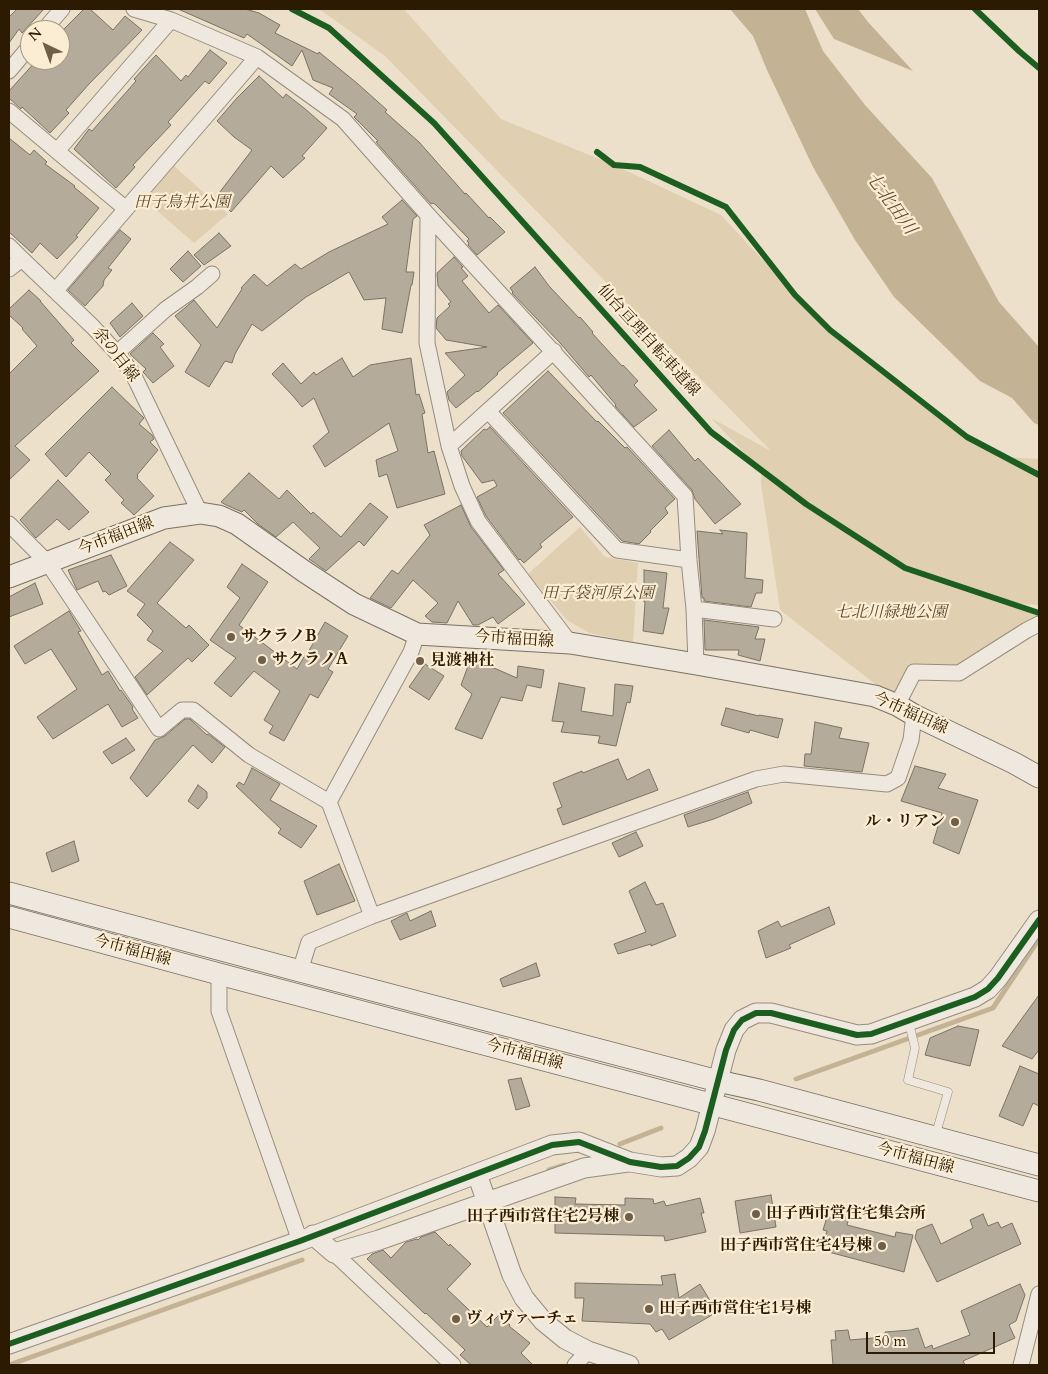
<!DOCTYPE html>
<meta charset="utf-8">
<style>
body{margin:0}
#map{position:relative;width:1048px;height:1374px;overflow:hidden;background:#ece0ca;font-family:Cardo,serif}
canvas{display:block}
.frame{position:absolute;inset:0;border:10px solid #2c1a02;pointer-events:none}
.north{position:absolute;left:20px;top:20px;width:50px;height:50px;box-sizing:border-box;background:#fbedd4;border:1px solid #a89980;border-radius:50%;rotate:318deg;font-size:14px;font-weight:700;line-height:20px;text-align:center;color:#2c1a02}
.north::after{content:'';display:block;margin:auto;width:18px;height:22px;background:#6f5f48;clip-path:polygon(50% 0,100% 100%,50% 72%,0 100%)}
.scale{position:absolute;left:866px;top:1332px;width:129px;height:22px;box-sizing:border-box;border:2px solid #2c1a02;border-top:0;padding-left:6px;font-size:15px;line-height:18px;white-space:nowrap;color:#2c1a02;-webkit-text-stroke:4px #fbedd4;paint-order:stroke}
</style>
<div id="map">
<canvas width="1048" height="1374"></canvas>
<div class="frame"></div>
<div class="north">N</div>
<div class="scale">50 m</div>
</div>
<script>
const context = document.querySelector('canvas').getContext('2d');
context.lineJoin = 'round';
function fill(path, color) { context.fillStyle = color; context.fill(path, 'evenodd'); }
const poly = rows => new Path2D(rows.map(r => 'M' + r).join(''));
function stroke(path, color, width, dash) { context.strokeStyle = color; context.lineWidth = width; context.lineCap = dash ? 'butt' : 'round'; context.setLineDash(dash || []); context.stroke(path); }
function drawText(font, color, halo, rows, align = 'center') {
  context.font = font + ' Cardo,"Noto Serif JP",serif'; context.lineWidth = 4.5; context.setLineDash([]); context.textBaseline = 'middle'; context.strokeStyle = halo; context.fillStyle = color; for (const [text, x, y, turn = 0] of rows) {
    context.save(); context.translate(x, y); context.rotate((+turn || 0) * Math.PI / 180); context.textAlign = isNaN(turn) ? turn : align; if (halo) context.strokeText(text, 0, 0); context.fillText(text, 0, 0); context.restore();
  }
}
const green = poly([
 [319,9,404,9,501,119,614,165,721,215,795,295,830,330,967,437,1005,457,1039,459,1039,605,1010,603,1039,613,1039,626,959,673,910,678,897,701,780,610,761,483,762,471,711,418,771,451,385,56],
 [174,166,228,214,194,243,145,200],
 [580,527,605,557,638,563,633,642,589,633,567,620,528,574]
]);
const water = poly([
 [730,9,805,9,823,51,865,105,932,178,999,302,1039,347,1039,425,1034,423,1012,398,980,381,894,297,855,240,813,167,767,70,753,36],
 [815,9,858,9,868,22,913,71,834,39]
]);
const stream = poly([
 [796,1079,993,1008,1039,939],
 [620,1144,661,1128],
 [549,1170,565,1165],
 [9,1365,302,1260]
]);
const building = poly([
 [17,9,44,9,22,33,19,29,9,43,9,17,17,9],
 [84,9,90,9,113,30,125,16,142,30,89,84,66,110,69,113,50,133,22,107,21,109,9,98,9,91,37,60,60,60,60,33,84,9],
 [178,9,245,9,259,13,280,25,275,33,318,54,319,52,358,84,387,110,385,112,419,142,465,194,466,193,489,218,490,217,505,232,477,255,468,245,469,243,467,241,469,239,436,205,433,203,431,204,376,142,378,141,354,117,357,114,329,94,333,88,313,80,302,50,292,66,247,34,244,38,178,9],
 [210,50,227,63,209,84,205,81,168,122,171,125,133,165,135,167,116,188,74,149,89,129,92,131,136,81,134,79,156,55,181,81,186,75,188,77,210,50],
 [259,76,283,98,286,94,304,108,327,128,302,156,305,158,283,178,271,166,231,212,216,197,252,150,234,137,217,121,237,98,259,76],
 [9,138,30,155,34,150,47,162,45,164,75,186,74,187,99,208,76,236,78,237,57,259,40,243,32,253,9,232,9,138],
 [402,200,417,216,413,219,406,272,414,272,412,285,411,285,402,333,382,329,386,298,364,300,349,272,306,297,262,331,252,324,235,354,232,363,225,361,209,387,185,372,201,345,175,316,186,307,194,300,217,328,242,289,241,288,254,274,267,286,295,264,301,269,329,252,388,224,382,217,402,200],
 [120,230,131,239,108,268,112,270,104,280,103,286,85,306,68,290,120,230],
 [219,233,231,246,204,265,194,255,219,233],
 [188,251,201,266,183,282,170,269,188,251],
 [454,257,463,267,461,268,468,276,462,281,489,313,498,305,533,343,497,373,498,374,478,392,477,391,456,408,449,400,447,392,465,375,445,353,487,347,446,340,436,328,437,318,450,306,448,304,451,302,438,286,437,273,454,257],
 [535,267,549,286,579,318,580,317,593,332,592,333,622,366,623,365,638,381,634,385,657,410,634,427,615,406,616,405,591,375,589,377,561,344,512,293,513,292,510,288,535,267],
 [29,290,41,301,40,301,74,340,71,343,99,371,15,446,30,460,9,480,9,374,37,346,22,329,23,328,9,315,9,309,29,290],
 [132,303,143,316,120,337,110,323,132,303],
 [153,333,164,344,160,347,174,366,153,383,143,372,146,369,130,354,153,333],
 [342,358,353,377,370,365,411,358,416,395,419,394,425,413,422,414,428,453,434,451,445,494,397,508,387,474,379,477,376,460,398,451,389,423,325,467,313,446,329,432,314,398,302,407,293,396,272,374,283,363,301,384,314,372,316,375,342,358],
 [548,371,597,422,598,421,625,448,627,447,675,499,665,508,668,513,650,531,651,532,639,544,622,541,503,413,548,371],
 [112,387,144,418,139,424,152,435,154,439,150,442,158,450,137,475,138,476,137,478,154,496,134,515,121,503,124,500,105,480,111,474,89,452,66,477,45,454,112,387],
 [490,427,573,517,540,544,542,547,524,563,520,559,519,560,486,516,477,497,497,486,494,480,482,483,462,456,461,451,484,429,486,430,490,427],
 [669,430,695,461,698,458,741,504,715,524,695,499,692,490,652,446,669,430],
 [249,473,279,499,287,490,311,514,313,512,341,537,370,503,388,517,364,546,359,541,326,571,309,559,320,548,293,522,276,537,258,524,244,510,242,512,226,505,221,502,249,473],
 [58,480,89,512,69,530,57,519,36,538,20,520,58,480],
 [461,505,471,527,504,570,498,574,525,604,498,624,493,617,478,625,473,625,458,601,447,623,432,622,425,616,438,603,413,580,391,608,370,598,392,570,398,574,430,535,424,525,461,505],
 [720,530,747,533,745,578,763,580,762,593,756,593,751,607,704,601,704,598,702,598,697,531,723,534,720,530],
 [170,542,194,560,157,603,186,628,189,625,209,645,192,662,188,658,147,695,135,677,163,651,147,640,153,631,137,615,145,604,127,591,170,542],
 [111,555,127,586,109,595,105,591,103,592,98,581,77,590,68,570,111,555],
 [242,564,268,582,239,625,297,669,305,655,306,656,325,622,348,636,328,669,333,672,318,698,310,694,284,741,269,733,273,726,264,720,280,691,254,671,231,697,214,683,236,658,210,640,240,598,227,587,242,564],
 [644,570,667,573,663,608,669,608,663,634,643,631,645,602,644,602,644,570],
 [35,583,43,604,9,617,9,597,35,583],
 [69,611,81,631,78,632,102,675,108,671,120,691,121,690,133,707,132,709,138,718,122,727,108,704,53,739,37,717,77,689,51,649,25,664,14,646,69,611],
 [704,620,759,627,755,639,765,639,760,661,738,655,739,650,705,650,704,620],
 [471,658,517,678,518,666,544,670,541,688,527,685,522,701,501,697,482,739,455,729,472,694,461,685,471,658],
 [425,664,444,676,429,700,409,687,425,664],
 [559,683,585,688,581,711,613,716,615,684,633,686,630,703,627,702,616,746,598,743,600,736,561,732,564,722,552,721,559,683],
 [726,708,759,716,759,715,783,719,778,738,750,730,749,733,721,725,726,708],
 [185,719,190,719,207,735,208,734,225,747,212,763,193,745,147,797,130,778,155,740,165,736,185,719],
 [815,722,842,728,839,738,869,743,862,772,804,766,805,754,811,754,815,722],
 [126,738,135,750,112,764,103,752,126,738],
 [618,759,627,780,649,769,658,790,563,825,557,809,562,807,553,783,582,771,583,773,618,759],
 [915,766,946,774,938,788,978,800,959,854,933,843,942,813,901,801,915,766],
 [252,768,280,784,270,800,317,826,301,848,278,833,281,829,236,786,239,782,244,785,252,768],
 [198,785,207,792,207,798,198,809,188,801,198,785],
 [748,792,752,803,714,819,688,827,684,815,748,792],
 [636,832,643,846,619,857,612,843,636,832],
 [74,841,79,861,52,872,46,853,74,841],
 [339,864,355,901,317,915,304,881,339,864],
 [645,882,656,905,663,903,676,936,651,946,651,944,618,954,614,944,646,932,629,891,645,882],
 [829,907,835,924,789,945,791,948,766,958,758,931,778,921,781,927,829,907],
 [431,911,436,926,400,940,391,921,407,913,410,921,431,911],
 [536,963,540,976,503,987,500,979,536,963],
 [1039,995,1039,1050,1032,1059,1002,1046,1039,995],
 [958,1026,979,1030,970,1066,925,1055,930,1038,958,1026],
 [1020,1066,1039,1074,1039,1106,1033,1103,1023,1126,999,1116,1020,1066],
 [521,1078,530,1106,516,1110,508,1080,521,1078],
 [771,1195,776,1227,740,1233,735,1201,771,1195],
 [555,1197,576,1198,575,1204,625,1205,625,1198,653,1199,654,1204,664,1201,666,1206,700,1198,704,1213,701,1213,706,1232,665,1241,664,1236,555,1233,555,1197],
 [837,1211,850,1214,847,1225,895,1237,896,1232,913,1235,904,1272,821,1250,827,1231,823,1230,827,1217,835,1218,837,1211],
 [983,1214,988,1226,998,1222,1001,1228,1012,1223,1021,1244,937,1282,915,1238,917,1230,932,1224,941,1244,973,1228,970,1220,983,1214],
 [435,1232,449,1246,450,1244,471,1264,447,1289,487,1327,499,1315,510,1325,509,1326,530,1343,521,1353,533,1365,471,1365,460,1355,465,1350,426,1313,425,1314,367,1259,372,1254,383,1250,391,1258,406,1242,417,1239,418,1240,421,1237,435,1232],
 [675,1274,679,1298,700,1284,717,1312,669,1340,662,1329,656,1332,650,1324,582,1321,584,1298,575,1298,575,1283,663,1285,661,1276,675,1274],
 [1020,1284,1025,1295,1016,1321,1009,1325,1015,1338,963,1361,965,1365,833,1365,831,1340,836,1340,835,1331,848,1330,850,1340,885,1337,885,1332,911,1330,918,1328,925,1348,932,1345,933,1349,970,1335,961,1311,1020,1284]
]);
const service = poly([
 [906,1022,911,1031,915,1048,908,1080,948,1092,935,1137]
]);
const minor = poly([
 [134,9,171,20,257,57,343,119,428,215,685,496,689,560,694,609,696,664],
 [44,30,62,9],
 [9,71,30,46],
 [9,111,126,209],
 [57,151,171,20],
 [428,215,427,343,449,446,462,486,478,521,570,643],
 [9,246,22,259],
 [9,269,22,259,93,327,117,353,133,374,200,513],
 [56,290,257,57],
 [117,353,166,309,197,287,212,274],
 [488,411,617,550,689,560],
 [449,446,554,351],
 [9,524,48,563,159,729,182,710,193,710,249,755,329,802,411,652,417,634],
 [694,609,774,619],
 [897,705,914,672,959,673,1027,630,1039,624],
 [329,802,372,916],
 [300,971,309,942,372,916,756,779,784,774,887,784,898,778,911,740,914,715],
 [219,974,219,1011,300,1241],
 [334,1253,453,1365],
 [575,1365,588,1351],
 [1021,1365,1039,1294]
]);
const tertiary = poly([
 [477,1174,512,1275,524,1298,543,1321,565,1339,588,1351,629,1365],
 [313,1235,334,1253,379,1240,584,1168,628,1162],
 [9,1344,300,1241,552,1145,579,1142,630,1162,661,1167,677,1166,689,1158,699,1147,705,1131,726,1050,734,1030,742,1020,756,1013,771,1013,857,1035,871,1034,975,997,988,989,998,978,1039,920]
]);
const secondary = poly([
 [9,577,164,518,200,513,219,516,237,524,305,572,354,604,417,634,570,643,696,664,875,696,897,705,914,715,1014,763,1039,777],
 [9,893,300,971,718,1081,759,1090,1039,1165],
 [9,917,219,974,1039,1191]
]);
const cycleway = poly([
 [292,9,329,28,434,123,711,432,806,504,905,568,1039,613],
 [975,9,1019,51,1039,68],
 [597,152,614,165,640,167,726,207,795,295,830,330,967,437,1039,475],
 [9,1344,300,1241,552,1145,579,1142,630,1162,661,1167,677,1166,689,1158,699,1147,705,1131,726,1050,734,1030,742,1020,756,1013,771,1013,857,1035,871,1034,975,997,988,989,998,978,1039,920]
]);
const markers = [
 [231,637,5,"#6f5f48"],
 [262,660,5,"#6f5f48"],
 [420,661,5,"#6f5f48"],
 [955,822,5,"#6f5f48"],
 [756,1214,5,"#6f5f48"],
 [629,1217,5,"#6f5f48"],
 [882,1246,5,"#6f5f48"],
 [649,1309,5,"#6f5f48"],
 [456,1319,5,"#6f5f48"]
];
const parkNames = [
 ["田子鳥井公園",182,203],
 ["田子袋河原公園",598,594],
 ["七北川緑地公園",891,613]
];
const streetNames = [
 ["仙台亘理自転車道線",648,341,48],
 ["余の目線",115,355,52],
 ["今市福田線",116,537,-21],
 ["今市福田線",514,640,4],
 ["今市福田線",910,714,24],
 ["今市福田線",132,951,15],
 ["今市福田線",524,1055,15],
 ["今市福田線",915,1159,15]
];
const poiNames = [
 ["サクラノB",241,637],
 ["サクラノA",272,660],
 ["見渡神社",430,661],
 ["ル・リアン",945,822,"right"],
 ["田子西市営住宅集会所",766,1214],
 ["田子西市営住宅2号棟",619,1217,"right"],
 ["田子西市営住宅4号棟",872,1246,"right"],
 ["田子西市営住宅1号棟",659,1309],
 ["ヴィヴァーチェ",466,1319]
];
const waterNames = [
 ["七北田川",890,204,54]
];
fill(green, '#e0cfb1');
fill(water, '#c4b294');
stroke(stream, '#c4b294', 5);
fill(building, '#b4ab9b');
stroke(building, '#7b7264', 1);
stroke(service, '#968d7e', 9);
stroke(minor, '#968d7e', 17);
stroke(tertiary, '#968d7e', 21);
stroke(secondary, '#7b7264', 23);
stroke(service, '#eee8de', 8);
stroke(minor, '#eee8de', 15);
stroke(tertiary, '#eee8de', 19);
stroke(secondary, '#eee8de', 21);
stroke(cycleway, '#1b5e20', 6);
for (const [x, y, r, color] of markers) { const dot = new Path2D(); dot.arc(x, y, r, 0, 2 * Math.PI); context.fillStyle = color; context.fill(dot); stroke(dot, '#fbedd4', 2); }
drawText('italic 16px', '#5f4c30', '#fbedd4', parkNames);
drawText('16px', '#2c1a02', '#fbedd4', streetNames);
drawText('bold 16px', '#2c1a02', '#fbedd4', poiNames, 'left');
drawText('italic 18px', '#624f33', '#fbedd4', waterNames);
</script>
